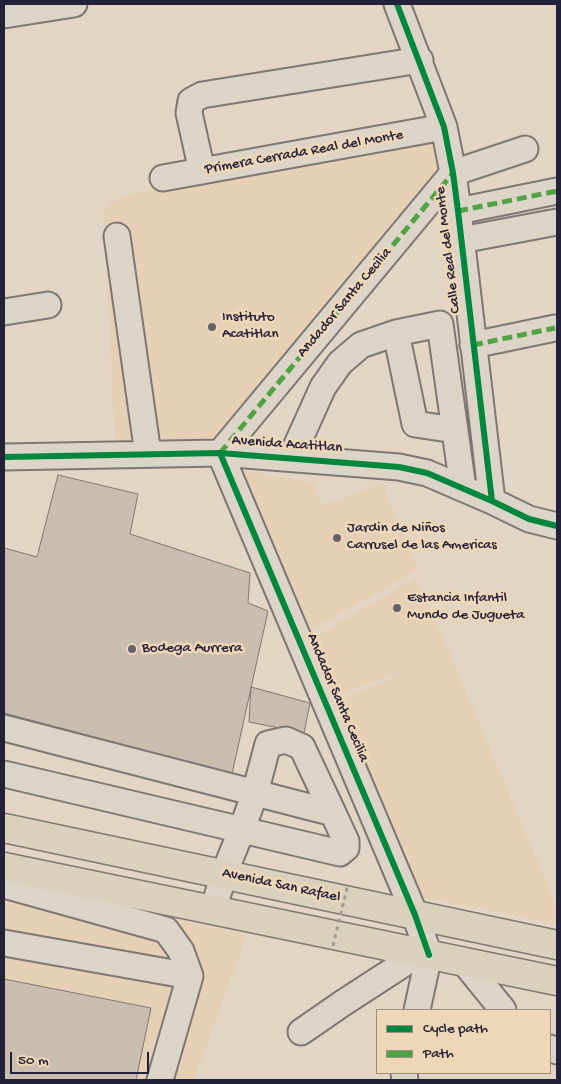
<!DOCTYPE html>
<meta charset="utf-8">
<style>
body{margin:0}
#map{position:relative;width:561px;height:1084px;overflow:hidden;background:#e2d5c3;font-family:"Gochi Hand",sans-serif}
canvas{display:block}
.frame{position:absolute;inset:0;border:5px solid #22223b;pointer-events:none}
.legend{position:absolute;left:376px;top:1009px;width:175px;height:65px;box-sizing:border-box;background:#efd6b6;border:1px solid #9d8e85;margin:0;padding:6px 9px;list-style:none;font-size:15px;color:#22223b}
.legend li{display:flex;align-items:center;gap:10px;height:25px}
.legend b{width:25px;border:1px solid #9d8e85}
.scale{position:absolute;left:10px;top:1052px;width:139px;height:22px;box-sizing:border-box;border:2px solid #22223b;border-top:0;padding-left:6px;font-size:15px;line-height:18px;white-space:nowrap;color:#22223b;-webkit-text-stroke:4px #efd6b6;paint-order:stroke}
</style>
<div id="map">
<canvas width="561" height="1084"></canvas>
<div class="frame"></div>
<ul class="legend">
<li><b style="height:6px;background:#00873e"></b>Cycle path</li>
<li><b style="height:6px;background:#50a245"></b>Path</li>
</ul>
<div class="scale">50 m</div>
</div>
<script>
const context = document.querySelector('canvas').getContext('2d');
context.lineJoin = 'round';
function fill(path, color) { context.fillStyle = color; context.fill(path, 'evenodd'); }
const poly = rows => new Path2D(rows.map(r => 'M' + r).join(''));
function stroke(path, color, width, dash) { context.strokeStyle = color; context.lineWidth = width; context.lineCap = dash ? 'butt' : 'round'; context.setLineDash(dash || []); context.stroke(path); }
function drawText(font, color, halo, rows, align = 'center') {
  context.font = font + ' "Gochi Hand",sans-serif'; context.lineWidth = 5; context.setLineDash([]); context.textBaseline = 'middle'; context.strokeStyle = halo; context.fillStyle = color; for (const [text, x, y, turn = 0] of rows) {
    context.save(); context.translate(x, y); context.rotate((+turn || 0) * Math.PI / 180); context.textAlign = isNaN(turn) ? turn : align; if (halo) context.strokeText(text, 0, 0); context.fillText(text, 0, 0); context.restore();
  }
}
const built = poly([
 [438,134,445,168,219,445,115,443,104,210,124,195],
 [238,469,313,483,322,506,382,483,418,570,310,630],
 [416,578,449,651,557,907,557,924,423,897,334,703,432,659,340,695,313,638],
 [4,879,247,935,194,1080,4,1080]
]);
const building = poly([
 [58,475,138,494,130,534,250,573,248,603,268,611,232,774,4,713,4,548,37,557,58,475],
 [251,687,310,703,304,733,249,722,251,687],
 [4,979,151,1008,136,1080,4,1080,4,979]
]);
const minor = poly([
 [397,4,444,127,453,173,458,211,492,501],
 [4,15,74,4],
 [202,171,189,113,191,101,202,95,420,60],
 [163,178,444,127],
 [458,211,557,191],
 [117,236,148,454],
 [461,240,557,222],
 [4,312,48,305],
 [396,333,415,424,455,430],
 [473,345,555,328],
 [4,457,220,453,399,467,427,473,492,501,529,519,557,526],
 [291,458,323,387,340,363,361,345,396,333,440,324,463,488],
 [4,728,333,813,346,841,346,848,340,853,4,774],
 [4,885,166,930,181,951,190,976,160,1080],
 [213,910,224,874,242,829,255,793,268,744,286,740,302,747,333,813],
 [4,943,190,976],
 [464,962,503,1010],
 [417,1010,429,955,415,915,220,453,453,173,525,149],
 [301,1032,343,1003,420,953],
 [550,1048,557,1051],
 [404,1073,405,1080]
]);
const major = poly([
 [4,828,557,945],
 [4,867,557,981]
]);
const pathBridge = poly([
 [333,946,348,884]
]);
const quiet = poly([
 [458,211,557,191],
 [473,345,555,328],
 [220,453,453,173]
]);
const cycleway = poly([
 [397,4,444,127,453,173,458,211,492,501],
 [220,453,415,915,429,955],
 [4,457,220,453,399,467,427,473,492,501,529,519,557,526]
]);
const markers = [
 [212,327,5,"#65616b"],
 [337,538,5,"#65616b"],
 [397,608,5,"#65616b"],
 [132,649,5,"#65616b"]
];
const streetNames = [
 ["Primera Cerrada Real del Monte",304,153,-10],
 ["Calle Real del Monte",449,250,-97],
 ["Andador Santa Cecilia",345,303,-50],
 ["Avenida Acatitlan",287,445,4],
 ["Andador Santa Cecilia",337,698,67],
 ["Avenida San Rafael",281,886,12]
];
const poiNames = [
 ["Instituto",222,318],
 ["Acatitlan",222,335],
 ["Jardin de Niños",347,529],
 ["Carrusel de las Americas",347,546],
 ["Estancia Infantil",407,599],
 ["Mundo de Jugueta",407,616],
 ["Bodega Aurrera",142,649]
];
fill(built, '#e6d0b5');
fill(building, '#c9bdaf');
stroke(building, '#7d7774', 1);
stroke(minor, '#7d7774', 29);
stroke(major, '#7d7774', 31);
stroke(minor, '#ddd4c8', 25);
stroke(major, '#dad1bd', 28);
stroke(pathBridge, '#a19a95', 3, [4, 4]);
stroke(quiet, '#50a245', 5, [10, 5]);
stroke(cycleway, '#00873e', 6);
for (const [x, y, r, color] of markers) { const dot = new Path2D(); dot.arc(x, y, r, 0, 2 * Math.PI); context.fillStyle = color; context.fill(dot); stroke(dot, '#efd6b6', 2); }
drawText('15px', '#22223b', '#efd6b6', streetNames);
drawText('15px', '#22223b', '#efd6b6', poiNames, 'left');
</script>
